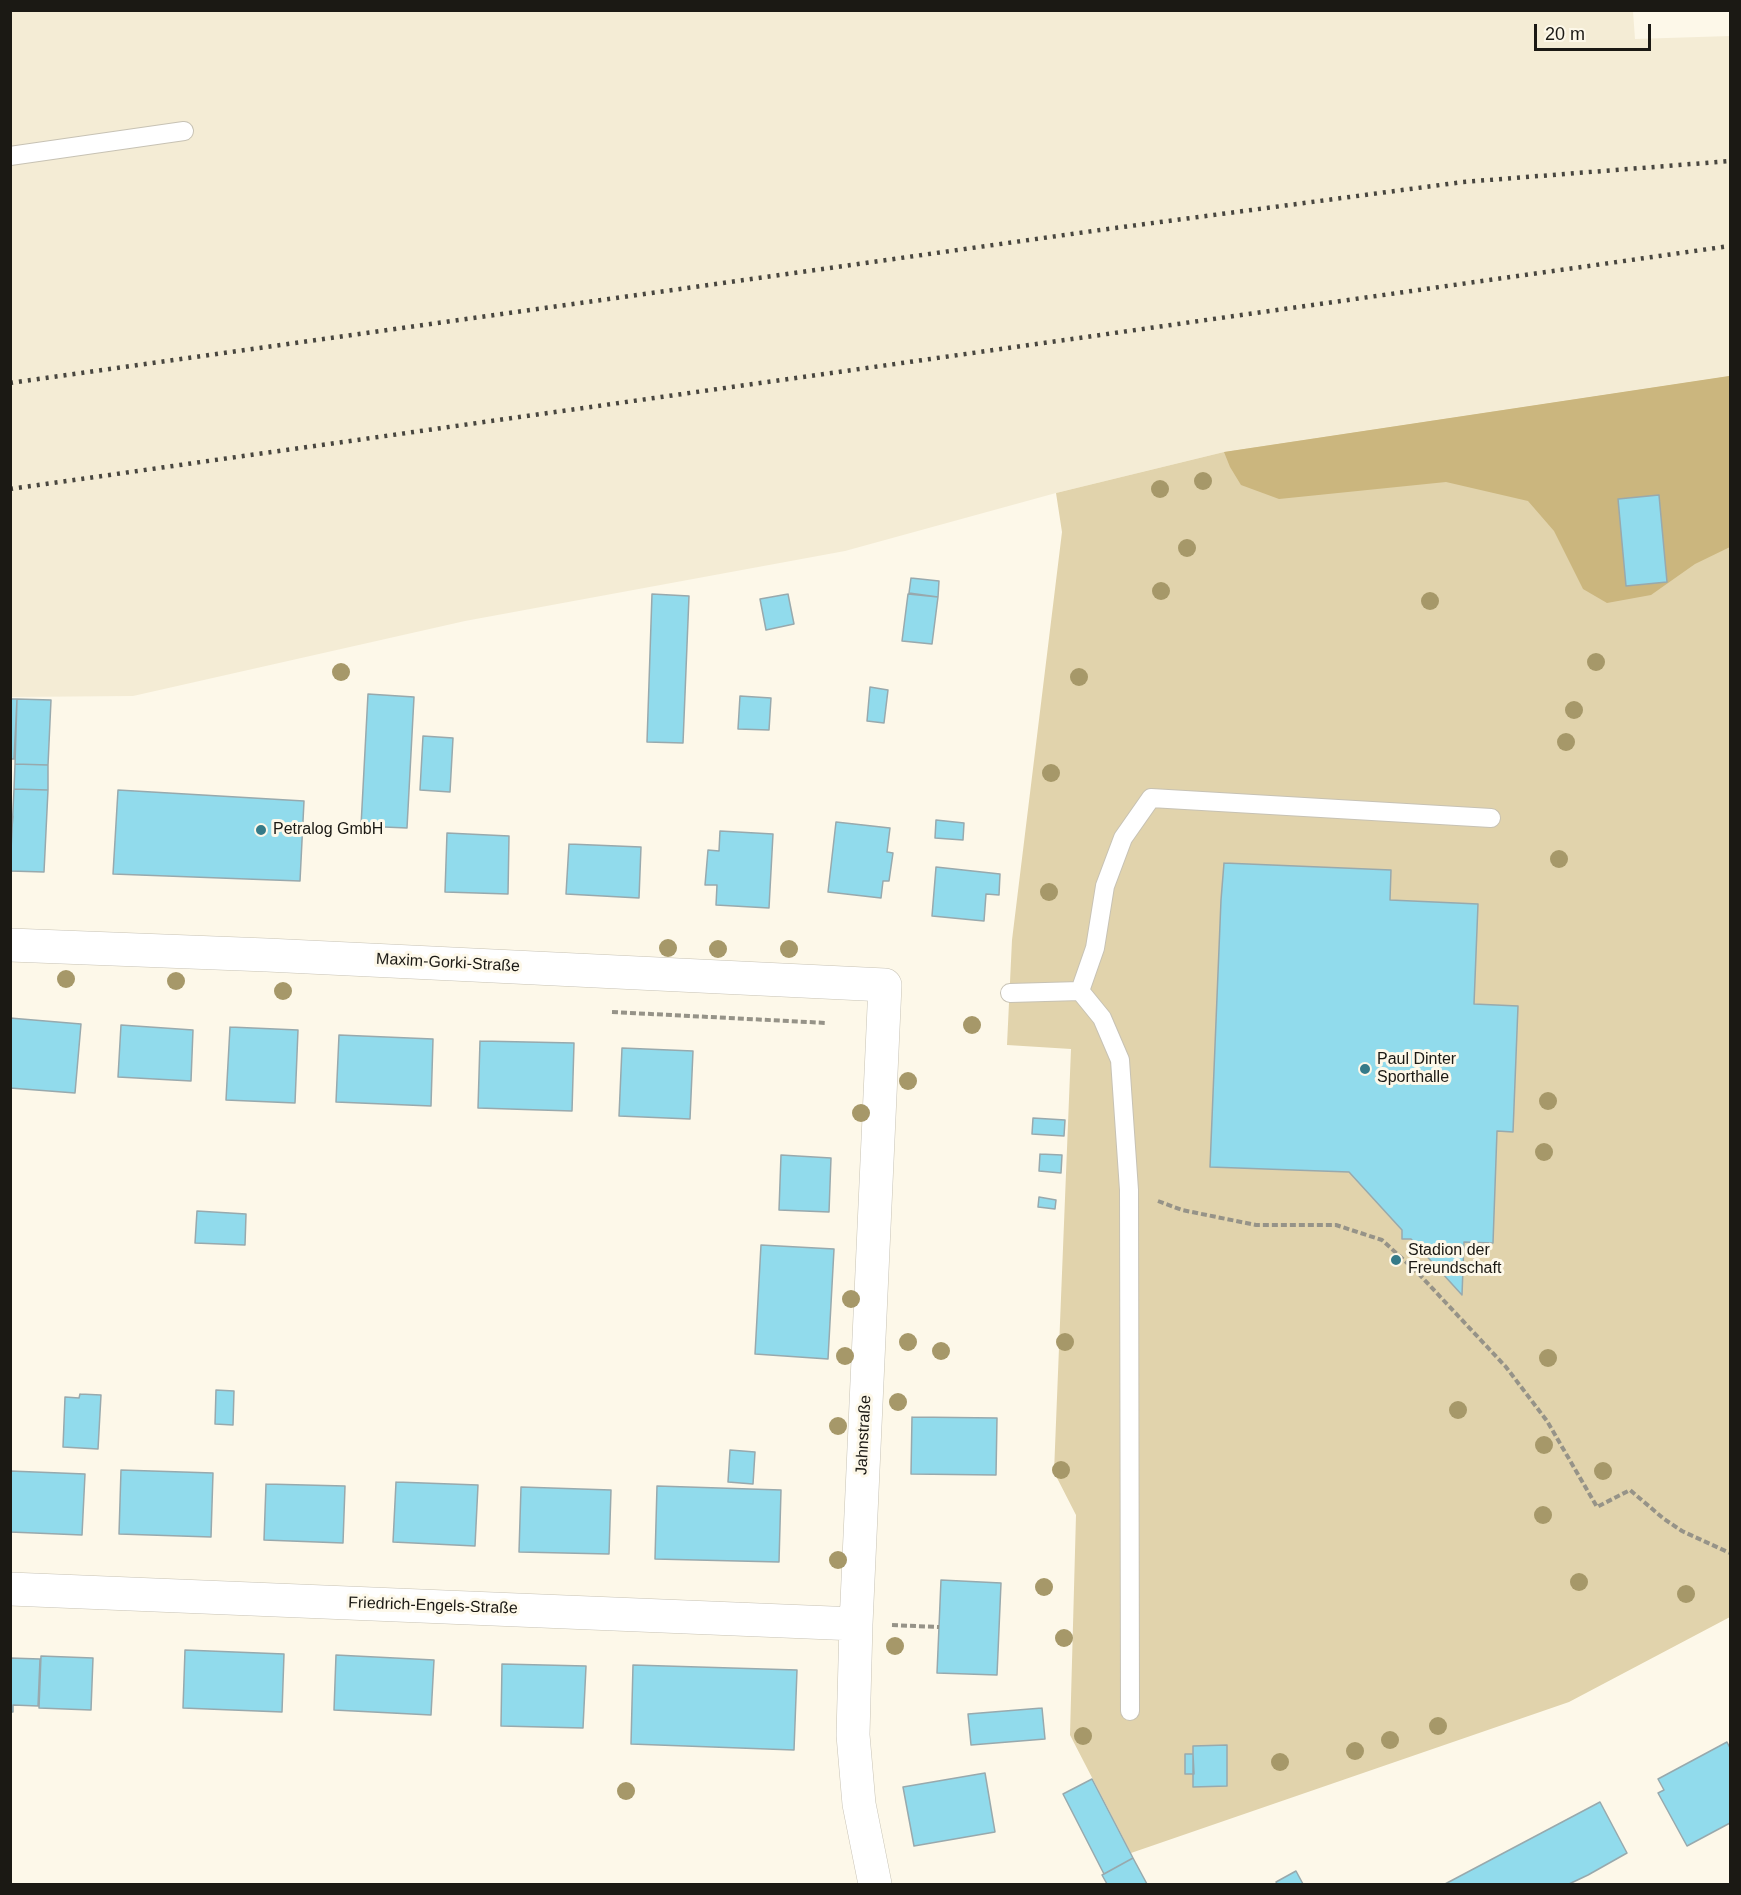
<!DOCTYPE html>
<meta charset="utf-8">
<style>
body{margin:0}
#map{position:relative;width:1741px;height:1895px;overflow:hidden;background:#fdf8e9;font-family:Arial,sans-serif}
canvas{display:block}
.frame{position:absolute;inset:0;border:12px solid #1b1914;pointer-events:none}
.scale{position:absolute;left:1534px;top:24px;width:117px;height:27px;box-sizing:border-box;border:3px solid #1b1914;border-top:0;padding-left:8px;font-size:18px;line-height:21px;white-space:nowrap;color:#1b1914;-webkit-text-stroke:4px #fdf8e9;paint-order:stroke}
</style>
<div id="map">
<canvas width="1741" height="1895"></canvas>
<div class="frame"></div>
<div class="scale">20 m</div>
</div>
<script>
const context = document.querySelector('canvas').getContext('2d');
context.lineJoin = 'round';
function fill(path, color) { context.fillStyle = color; context.fill(path, 'evenodd'); }
const poly = rows => new Path2D(rows.map(r => 'M' + r).join(''));
function stroke(path, color, width, dash) { context.strokeStyle = color; context.lineWidth = width; context.lineCap = dash ? 'butt' : 'round'; context.setLineDash(dash || []); context.stroke(path); }
function drawText(font, color, halo, rows, align = 'center') {
  context.font = font + ' Arial,sans-serif'; context.lineWidth = 6; context.setLineDash([]); context.textBaseline = 'middle'; context.strokeStyle = halo; context.fillStyle = color; for (const [text, x, y, turn = 0] of rows) {
    context.save(); context.translate(x, y); context.rotate((+turn || 0) * Math.PI / 180); context.textAlign = isNaN(turn) ? turn : align; if (halo) context.strokeText(text, 0, 0); context.fillText(text, 0, 0); context.restore();
  }
}
const built = poly([
 [10,11,1633,11,1635,39,1730,36,1730,376,1224,452,1056,493,845,551,465,621,133,696,11,697]
]);
const green = poly([
 [1730,376,1730,1617,1569,1702,1131,1853,1070,1735,1076,1515,1054,1472,1071,1049,1007,1045,1012,940,1062,532,1056,493,1224,452]
]);
const forest = poly([
 [1729,376,1730,376,1730,547,1695,564,1651,595,1607,603,1583,589,1554,531,1528,501,1446,482,1279,499,1241,485,1230,467,1224,452]
]);
const building = poly([
 [1659,495,1667,582,1626,586,1618,499,1659,495],
 [911,578,939,581,938,597,909,593,911,578],
 [652,594,689,596,683,743,647,742,652,594],
 [788,594,794,624,766,630,760,599,788,594],
 [908,594,938,597,932,644,902,641,908,594],
 [870,687,888,690,884,723,867,721,870,687],
 [368,694,414,697,407,828,361,826,368,694],
 [740,696,771,698,769,730,738,729,740,696],
 [10,699,17,699,14,759,10,759,10,699],
 [17,699,51,700,48,765,15,764,17,699],
 [423,736,453,738,450,792,420,790,423,736],
 [15,764,48,765,48,790,14,789,15,764],
 [14,789,48,790,44,872,10,871,14,789],
 [118,790,304,801,300,881,113,874,118,790],
 [10,816,13,816,10,851,10,816],
 [936,820,964,823,963,840,935,838,936,820],
 [836,822,890,828,887,852,893,853,889,881,883,881,881,898,828,892,836,822],
 [720,831,773,834,769,908,716,905,717,885,705,885,708,850,719,851,720,831],
 [447,833,509,836,508,894,445,892,447,833],
 [569,844,641,847,639,898,566,894,569,844],
 [1224,863,1391,870,1390,900,1478,904,1474,1004,1518,1006,1513,1132,1497,1131,1493,1243,1464,1242,1462,1295,1411,1239,1402,1239,1402,1230,1349,1172,1210,1167,1221,900,1224,863],
 [936,867,1000,874,999,895,986,894,984,921,932,916,936,867],
 [10,1018,81,1024,75,1093,10,1088,10,1018],
 [121,1025,193,1030,191,1081,118,1077,121,1025],
 [230,1027,298,1030,295,1103,226,1100,230,1027],
 [339,1035,433,1039,431,1106,336,1102,339,1035],
 [480,1041,574,1043,572,1111,478,1108,480,1041],
 [622,1048,693,1051,690,1119,619,1116,622,1048],
 [1033,1118,1065,1120,1064,1136,1032,1134,1033,1118],
 [1040,1154,1062,1155,1061,1173,1039,1171,1040,1154],
 [781,1155,831,1158,829,1212,779,1210,781,1155],
 [1039,1197,1056,1200,1055,1209,1038,1207,1039,1197],
 [197,1211,246,1214,245,1245,195,1243,197,1211],
 [761,1245,834,1249,828,1359,755,1354,761,1245],
 [216,1390,234,1391,233,1425,215,1424,216,1390],
 [80,1394,101,1395,98,1449,63,1447,65,1397,79,1398,80,1394],
 [912,1417,997,1418,996,1475,911,1474,912,1417],
 [730,1450,755,1452,753,1484,728,1482,730,1450],
 [121,1470,213,1473,211,1537,119,1534,121,1470],
 [10,1471,85,1474,82,1535,10,1532,10,1471],
 [396,1482,478,1485,475,1546,393,1542,396,1482],
 [266,1484,345,1486,343,1543,264,1540,266,1484],
 [657,1486,781,1490,779,1562,655,1559,657,1486],
 [521,1487,611,1490,609,1554,519,1552,521,1487],
 [941,1580,1001,1583,997,1675,937,1673,941,1580],
 [185,1650,284,1654,282,1712,183,1708,185,1650],
 [336,1655,434,1660,431,1715,334,1710,336,1655],
 [41,1656,93,1658,91,1710,39,1708,41,1656],
 [10,1658,40,1659,38,1706,13,1705,13,1712,10,1712,10,1658],
 [502,1664,586,1666,583,1728,501,1726,502,1664],
 [633,1665,797,1670,794,1750,631,1744,633,1665],
 [1042,1708,1045,1739,971,1745,968,1714,1042,1708],
 [1727,1742,1730,1748,1730,1823,1687,1846,1658,1793,1664,1790,1658,1779,1727,1742],
 [1227,1745,1227,1786,1193,1787,1193,1746,1227,1745],
 [1185,1754,1193,1754,1194,1774,1185,1774,1185,1754],
 [985,1773,995,1832,914,1846,903,1787,985,1773],
 [1092,1779,1133,1858,1104,1874,1063,1794,1092,1779],
 [1600,1802,1627,1853,1588,1875,1569,1884,1445,1884,1600,1802],
 [1133,1858,1147,1884,1107,1884,1102,1875,1133,1858],
 [1296,1871,1303,1884,1277,1884,1276,1882,1296,1871]
]);
const path = poly([
 [612,1012,827,1023],
 [1158,1201,1182,1210,1256,1225,1336,1225,1382,1240,1418,1273,1506,1367,1547,1421,1597,1507,1630,1490,1664,1519,1682,1531,1730,1553],
 [892,1625,939,1627]
]);
const lane = poly([
 [10,156,184,131],
 [1080,991,1102,1018,1120,1060,1129,1190,1130,1711],
 [1080,991,1095,948,1105,886,1123,838,1151,798,1491,818],
 [1010,993,1080,991]
]);
const street = poly([
 [10,945,267,955,885,985,856,1624,853,1735,859,1804,875,1884],
 [10,1589,856,1624]
]);
const rail = poly([
 [10,383,1100,230,1463,182,1730,161],
 [10,489,1730,246]
]);
const trees = [
 [1203,481],
 [1160,489],
 [1187,548],
 [1161,591],
 [1430,601],
 [1596,662],
 [341,672],
 [1079,677],
 [1574,710],
 [1566,742],
 [1051,773],
 [1559,859],
 [1049,892],
 [668,948],
 [718,949],
 [789,949],
 [66,979],
 [176,981],
 [283,991],
 [972,1025],
 [908,1081],
 [1548,1101],
 [861,1113],
 [1544,1152],
 [851,1299],
 [908,1342],
 [1065,1342],
 [941,1351],
 [845,1356],
 [1548,1358],
 [898,1402],
 [1458,1410],
 [838,1426],
 [1544,1445],
 [1061,1470],
 [1603,1471],
 [1543,1515],
 [838,1560],
 [1579,1582],
 [1044,1587],
 [1686,1594],
 [1064,1638],
 [895,1646],
 [1438,1726],
 [1083,1736],
 [1390,1740],
 [1355,1751],
 [1280,1762],
 [626,1791]
];
const markers = [
 [261,830,6,"#357a88"],
 [1365,1069,6,"#357a88"],
 [1396,1260,6,"#357a88"]
];
const poiNames = [
 ["Petralog GmbH",273,830],
 ["Paul Dinter",1377,1060],
 ["Sporthalle",1377,1078],
 ["Stadion der",1408,1251],
 ["Freundschaft",1408,1269]
];
const streetNames = [
 ["Maxim-Gorki-Straße",448,963,3],
 ["Jahnstraße",864,1435,-87],
 ["Friedrich-Engels-Straße",433,1606,2]
];
fill(built, '#f4ecd5');
fill(green, '#e1d3ac');
fill(forest, '#cbb67e');
fill(building, '#91dbec');
stroke(building, '#98a9ad', 1.5);
stroke(lane, '#c7c2b4', 20);
stroke(street, '#c7c2b4', 34);
stroke(path, '#969388', 4, [6, 3]);
stroke(lane, '#fff', 18);
stroke(street, '#fff', 33);
stroke(rail, '#48463f', 4.5, [3, 6]);
context.fillStyle = '#a69869';
for (const [x, y] of trees) { context.beginPath(); context.arc(x, y, 9, 0, 2 * Math.PI); context.fill(); }
for (const [x, y, r, color] of markers) { const dot = new Path2D(); dot.arc(x, y, r, 0, 2 * Math.PI); context.fillStyle = color; context.fill(dot); stroke(dot, '#fdf8e9', 2); }
drawText('16px', '#1b1914', '#fdf8e9', poiNames, 'left');
drawText('16px', '#1b1914', '#fdf8e9', streetNames);
</script>
